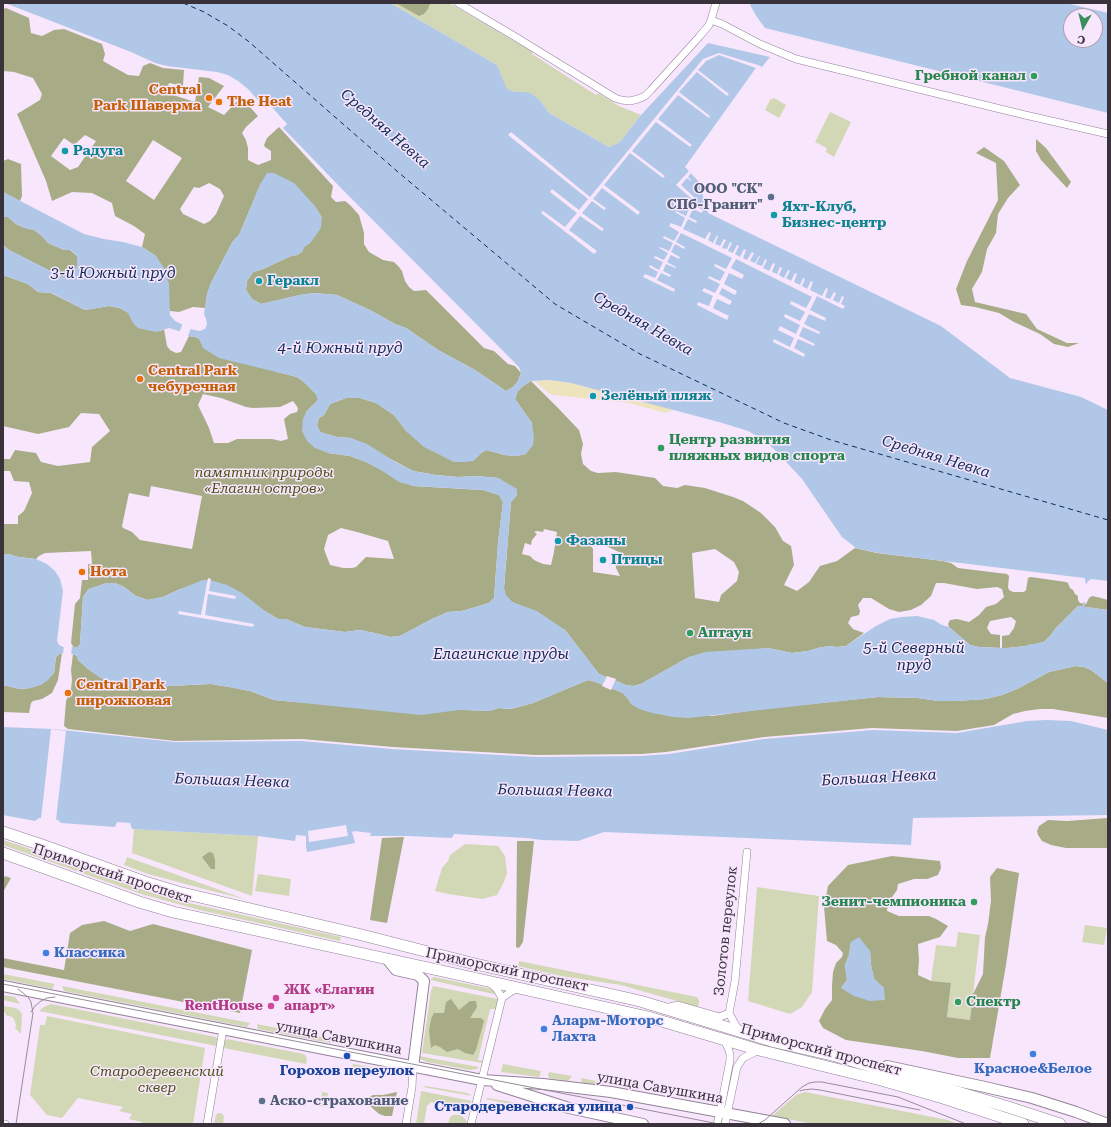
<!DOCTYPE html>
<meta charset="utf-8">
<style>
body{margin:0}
#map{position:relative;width:1111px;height:1127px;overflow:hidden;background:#f8e6fd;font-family:"Roboto Serif",serif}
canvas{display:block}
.frame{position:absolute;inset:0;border:4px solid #39323b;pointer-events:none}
.north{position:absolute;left:1063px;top:8px;width:40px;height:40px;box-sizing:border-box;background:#f8e6fd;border:1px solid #ac9eaf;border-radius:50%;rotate:188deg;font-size:11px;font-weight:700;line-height:16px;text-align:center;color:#39323b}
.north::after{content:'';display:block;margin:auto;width:14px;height:18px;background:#3c8d5e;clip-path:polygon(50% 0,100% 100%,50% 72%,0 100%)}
</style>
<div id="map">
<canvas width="1111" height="1127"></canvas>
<div class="frame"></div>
<div class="north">С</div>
</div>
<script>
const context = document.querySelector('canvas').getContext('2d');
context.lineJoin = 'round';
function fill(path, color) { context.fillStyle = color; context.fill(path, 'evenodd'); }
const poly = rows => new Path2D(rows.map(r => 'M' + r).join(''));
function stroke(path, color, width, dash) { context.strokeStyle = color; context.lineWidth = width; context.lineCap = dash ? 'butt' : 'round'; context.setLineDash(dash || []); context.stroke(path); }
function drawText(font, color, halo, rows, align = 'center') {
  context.font = font + ' "Roboto Serif",serif'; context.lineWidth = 3; context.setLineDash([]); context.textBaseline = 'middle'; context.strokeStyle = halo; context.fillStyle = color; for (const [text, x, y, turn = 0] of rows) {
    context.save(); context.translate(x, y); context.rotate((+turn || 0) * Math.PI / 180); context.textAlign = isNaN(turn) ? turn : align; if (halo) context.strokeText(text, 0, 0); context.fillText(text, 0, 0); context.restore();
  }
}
const green = poly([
 [390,3,449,3,533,52,532,54,596,95,598,93,619,106,641,115,620,142,609,147,549,113,539,99,525,92,515,92,506,89,497,65],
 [774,98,786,105,779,118,765,110,770,100],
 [830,112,851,122,834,157,826,152,827,148,815,142],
 [134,829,258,836,252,896,132,853],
 [3,840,19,845,143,890,176,900,341,937,340,941,204,911,141,894,3,845],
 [465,844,498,846,505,856,507,873,504,882,497,895,482,899,448,894,435,891,442,868,448,861,450,855],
 [127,857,245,899,208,890,148,874,124,865],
 [258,874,291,879,289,896,255,891],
 [757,887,819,896,812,992,802,1007,790,1014,748,1001],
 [1085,925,1107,928,1104,945,1082,942],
 [958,932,980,935,970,1020,947,1017,951,984,931,981,936,945,956,947],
 [519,961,697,997,699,1000,699,1002,698,1007,621,985,561,976,518,966],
 [3,974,55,984,52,989,3,979],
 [434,977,492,989,498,995,430,980],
 [62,986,250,1023,247,1027,64,991],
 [433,986,498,999,496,1009,490,1009,478,1060,483,1061,482,1063,422,1053,431,991],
 [3,995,15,997,20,1004,3,1000],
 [51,1004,216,1037,217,1039,216,1046,39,1011,44,1007],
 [3,1006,16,1008,20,1011,22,1014,21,1034,15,1028,16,1025,14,1019,12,1017,6,1015,3,1009],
 [47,1016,205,1048,193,1124,140,1124,142,1122,129,1119,132,1114,119,1111,123,1107,78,1098,62,1118,47,1115,30,1095,40,1025,45,1025],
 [257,1024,332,1039,330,1043,258,1029],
 [227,1039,304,1054,307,1058,306,1064,224,1048,225,1041],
 [419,1056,479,1067,477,1069,470,1070,427,1062,420,1059],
 [353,1064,378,1068,377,1073,352,1068],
 [503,1064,541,1071,540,1075,539,1077,501,1072],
 [549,1072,572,1076,568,1081,549,1078,548,1075],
 [581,1078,601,1082,604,1083,597,1085,582,1083],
 [426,1086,467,1093,472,1096,423,1087],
 [421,1091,472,1101,469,1104,463,1107,458,1107,431,1102,427,1106,424,1124,416,1124],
 [322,1092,328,1093,326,1107,320,1106],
 [805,1092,948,1120,958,1124,813,1124,772,1116,796,1095],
 [488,1098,529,1105,555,1111,551,1112,485,1099],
 [218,1113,221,1113,224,1116,223,1124,214,1124,216,1115],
 [453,1115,460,1115,463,1117,466,1120,467,1124,448,1124,450,1117]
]);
const forest = poly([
 [396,3,429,3,430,4,428,9,424,14,419,16],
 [6,8,29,18,31,33,42,36,54,30,64,29,102,44,105,54,103,61,128,75,139,76,143,66,150,63,163,68,184,70,183,86,169,83,167,90,170,94,195,102,199,77,209,78,224,86,208,107,224,115,241,97,258,116,246,127,242,133,246,140,248,148,248,160,258,165,271,160,271,151,265,147,264,145,267,138,279,127,333,186,331,197,336,202,345,201,350,205,359,215,364,233,364,244,369,252,383,260,394,262,399,267,402,271,405,281,409,287,414,291,426,290,484,348,494,351,508,364,515,366,521,373,518,381,513,387,506,391,475,370,438,350,406,328,395,324,370,310,337,295,314,293,300,295,261,304,252,299,246,290,247,281,253,272,263,269,291,256,297,255,302,252,304,247,311,242,261,183,239,235,233,241,211,283,207,294,205,308,193,307,179,312,170,311,156,256,142,247,145,234,134,226,115,216,112,203,92,193,72,192,52,201,46,181,17,114,40,100,42,94,33,78,14,72,3,71,3,9],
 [85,135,96,141,78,167,70,170,51,156,64,138,74,145],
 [153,140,182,158,154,200,126,181],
 [209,183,220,189,224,196,216,214,210,221,204,224,183,214,180,209,194,187,199,188],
 [1036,139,1046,148,1071,182,1067,188,1041,160,1036,151],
 [984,147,1004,161,1020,185,1008,198,998,214,996,233,987,249,982,272,972,289,975,302,1026,314,1037,329,1067,343,1079,343,1068,347,1054,344,1040,334,1014,322,999,313,975,307,961,305,956,289,967,261,998,200,996,163,976,153],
 [8,159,21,164,22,196,20,201,3,192,3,161],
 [3,217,8,217,16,224,25,228,34,230,42,236,48,243,64,250,70,250,77,256,77,266,72,275,62,277,9,250,3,245],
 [3,275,28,284,38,292,51,293,85,310,109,306,120,308,161,331,164,329,167,346,170,350,176,353,181,352,189,336,195,337,277,372,297,377,304,382,316,394,318,400,306,412,328,453,350,456,366,462,413,486,483,490,499,495,503,502,498,543,494,598,489,603,462,611,448,612,432,619,400,636,390,637,379,634,360,630,345,632,305,627,286,619,278,619,265,611,180,589,163,597,148,600,136,596,124,587,115,583,107,583,89,589,85,594,83,597,80,644,78,647,74,648,71,643,75,604,80,598,82,580,88,580,88,564,92,564,91,551,45,553,39,556,36,559,18,557,9,554,3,555,3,522,4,524,18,524,18,516,24,511,32,493,29,482,14,481,10,471,3,471,3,459,10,459,15,450,36,453,41,462,58,466,90,462,92,447,110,431,99,414,81,413,69,427,38,434,3,426],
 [203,394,221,398,246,407,253,408,280,407,293,401,298,408,297,412,290,414,284,419,288,439,281,441,272,439,237,439,228,443,214,443,209,428,198,405],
 [151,486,202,496,192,549,140,540,132,532,123,528,122,526,129,493,149,497],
 [341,528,357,532,388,541,394,559,366,557,356,567,352,568,343,568,330,565,324,549,328,535],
 [531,381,558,408,579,430,583,444,581,454,583,464,591,471,598,473,616,472,655,478,663,486,677,488,685,485,705,488,733,497,743,501,761,513,775,527,783,541,791,546,794,565,784,585,797,591,809,582,820,566,837,561,855,548,877,553,943,561,951,563,958,568,1007,574,1009,576,1008,587,1009,590,1013,592,1024,592,1026,590,1028,578,1031,577,1066,582,1068,583,1070,588,1073,590,1075,594,1078,596,1078,600,1080,603,1086,604,1089,598,1092,596,1101,598,1108,600,1108,610,1078,606,1056,628,1050,636,1044,642,1026,646,1007,648,1002,648,1002,636,1009,635,1014,628,1016,621,1011,617,990,621,987,628,991,634,1000,635,1000,648,979,647,970,645,949,627,948,624,950,620,957,619,969,622,979,615,986,607,996,604,1004,597,1002,589,997,587,977,589,944,583,936,583,931,596,921,605,911,610,899,612,889,609,871,598,863,598,858,605,860,611,859,615,851,617,848,623,853,629,864,633,846,646,837,647,829,646,818,648,808,651,792,653,768,648,689,657,641,684,633,686,626,685,599,674,565,630,524,607,512,602,505,595,504,588,511,502,517,495,506,483,498,478,477,476,458,477,436,475,413,471,351,438,337,437,320,432,317,425,319,418,324,415,330,404,346,398,360,398,376,403,394,415,407,432,473,461,480,454,486,450,494,452,504,455,516,456,526,454,532,423,515,399,518,391,523,386],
 [544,529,557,532,554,552,551,565,543,564,534,560,530,556,522,554,525,543,531,545,532,540,537,534,534,532,537,531,543,532],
 [592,539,600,540,604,545,621,553,620,555,615,558,616,568,620,576,593,572,593,549,589,543,590,540],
 [715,549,734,562,739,572,737,581,721,595,719,602,695,598,692,553],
 [62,653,58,680,52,693,42,699,33,701,31,703,29,713,3,712,3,685,20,689,31,688,54,673,56,657,59,654],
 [73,654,77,656,78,660,88,669,101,678,115,683,139,688,148,689,169,686,211,684,229,687,250,691,274,700,308,703,489,711,499,708,511,709,533,703,588,680,596,682,623,693,629,700,631,704,712,716,763,709,878,697,918,698,938,701,956,701,986,699,1002,695,1017,689,1049,672,1076,666,1084,667,1091,670,1108,683,1108,718,1053,709,1040,709,1025,711,1013,714,994,725,957,731,872,728,764,737,666,752,641,754,536,755,393,747,302,739,175,741,68,729,64,726,66,701,71,689,72,680,71,670],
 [1108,818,1108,848,1066,848,1051,845,1042,841,1038,835,1037,831,1039,826,1048,820,1067,821],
 [404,837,387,923,370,920,382,838],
 [517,841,534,841,523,942,519,948,516,947],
 [209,852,213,853,215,860,215,869,211,869,202,857],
 [892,856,940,861,941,868,938,875,927,879,914,879,898,884,897,890,888,903,887,911,899,916,929,916,936,919,948,926,940,937,918,944,919,960,918,975,931,981,951,983,947,1017,970,1020,973,994,983,974,985,937,988,924,991,901,990,877,997,868,1019,873,1006,965,990,1058,958,1058,922,1051,846,1040,823,1028,819,1021,825,1009,832,1000,832,986,833,972,836,963,842,957,843,953,836,945,827,941,824,907,828,886,848,865],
 [851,942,870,951,871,965,874,979,884,988,841,988,847,980,845,965,849,955],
 [5,876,11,878,3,892,3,879],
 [104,921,130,931,153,924,252,950,240,1013,3,967,3,958,64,970,70,933,82,925],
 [451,999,459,1010,470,1001,476,1001,477,1007,470,1018,481,1018,484,1021,476,1050,473,1055,465,1053,458,1049,447,1052,440,1047,435,1045,431,1048,429,1031,431,1019,434,1013,444,1013,446,1002],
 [397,1092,392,1116,385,1116,379,1114,369,1105,369,1097,373,1095,383,1095]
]);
const sand = poly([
 [550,380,571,383,674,409,666,413,629,403,553,395,548,393,536,382,531,381]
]);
const water = poly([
 [5,3,390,3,497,65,507,89,515,92,525,92,530,93,539,99,549,113,609,147,620,142,641,115,708,43,770,57,762,67,758,65,685,167,699,182,708,213,941,326,1010,378,1081,397,1108,410,1108,581,1091,579,1088,581,1086,585,1085,579,1084,578,878,553,856,548,842,537,802,479,777,452,764,440,748,431,719,422,571,383,550,380,531,381,523,386,518,391,515,399,532,423,534,437,533,445,526,454,516,456,504,455,494,452,486,450,480,454,473,461,464,462,454,462,424,447,407,432,394,415,376,403,360,398,346,398,330,404,324,415,319,418,317,425,320,432,337,437,351,438,367,444,397,463,413,471,436,475,458,477,477,476,498,478,517,489,517,495,511,502,504,588,506,595,512,602,537,611,565,630,599,674,626,685,633,686,641,684,689,657,705,652,768,648,792,653,808,651,818,648,829,646,837,647,846,646,876,626,890,619,902,617,917,616,934,620,942,625,949,627,970,645,979,647,1007,648,1026,646,1030,644,1035,644,1044,642,1050,636,1056,628,1078,606,1108,610,1108,683,1091,670,1084,667,1076,666,1049,672,1017,689,1002,695,986,699,956,701,938,701,918,698,878,697,688,718,673,717,652,713,639,709,631,704,629,700,623,693,596,682,588,680,533,703,510,709,499,708,489,711,459,710,421,715,274,700,250,691,229,687,211,684,169,686,148,689,131,687,101,678,88,669,78,660,77,656,73,654,62,653,59,654,56,657,54,673,48,680,41,685,31,688,20,689,3,685,3,555,9,554,18,557,36,559,47,564,55,571,60,579,63,591,57,641,59,645,63,647,78,647,80,644,83,597,89,589,107,583,115,583,124,587,136,596,148,600,163,597,180,589,203,580,210,580,227,585,242,593,265,611,278,619,286,619,305,627,345,632,360,630,379,634,390,637,400,636,432,619,448,612,462,611,489,603,494,598,498,543,503,502,499,495,483,490,413,486,399,482,381,470,366,462,350,456,328,453,315,448,307,441,302,431,303,419,306,412,318,400,316,394,304,382,297,377,219,358,203,348,199,339,195,337,188,336,179,331,169,328,156,332,138,328,133,323,128,313,120,308,109,306,85,310,52,293,38,292,28,284,3,275,3,245,9,250,62,277,72,275,77,266,77,256,71,250,64,250,48,243,42,236,34,230,25,228,16,224,8,217,3,217,3,192,84,234,104,239,123,242,142,247,156,256,164,268,169,284,170,315,175,321,194,330,200,331,205,329,207,324,206,319,204,314,207,294,211,283,233,241,239,235,261,183,267,173,274,173,294,183,315,206,322,217,321,228,311,242,304,247,302,252,297,255,291,256,263,269,253,272,247,281,246,290,252,299,261,304,300,295,314,293,337,295,370,310,395,324,406,328,438,350,475,370,506,391,513,387,518,381,521,373,519,367,341,188,283,128,248,89,238,81,228,75,217,72,167,66,155,63,131,52],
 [751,3,1066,3,1108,13,1108,113,765,28,757,17,750,5],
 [1071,16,1095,16,1095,40,1071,40],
 [1046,720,1071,721,1108,730,1108,815,913,818,911,845,604,832,578,841,542,840,526,838,454,834,452,838,408,836,370,836,371,833,354,831,352,832,355,843,307,852,306,847,306,836,296,835,295,841,258,836,132,829,130,823,117,822,115,827,61,823,58,820,39,818,35,821,3,815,3,727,53,729,175,742,301,741,392,749,537,757,641,756,669,754,764,739,873,730,957,733,1027,721],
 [859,937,870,951,871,965,874,979,884,988,885,1000,870,1001,854,996,841,988,847,980,845,965,849,955,851,942]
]);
const pier = poly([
 [719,53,758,65,756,68,719,55,706,61,698,70,729,94,727,96,697,72,679,92,710,116,709,118,678,95,658,119,692,145,690,147,656,122,632,151,665,176,663,178,630,153,604,185,640,212,638,215,602,188,593,199,606,208,604,210,592,201,582,213,604,229,602,231,580,216,569,230,597,251,594,254,541,213,543,211,565,227,577,213,550,192,552,189,579,210,588,199,508,135,511,132,590,197,703,59],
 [269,104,287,124,283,128,265,108],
 [689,171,691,173,688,177,691,180,691,181,687,178,681,185,695,198,698,199,695,206,703,210,702,213,693,209,689,217,697,221,696,223,688,219,683,229,705,239,709,232,711,233,708,240,713,243,717,235,718,236,715,244,720,246,724,239,726,240,722,248,727,249,730,242,732,243,728,251,733,253,737,245,739,246,735,254,740,257,744,249,746,250,743,258,747,260,752,252,754,253,750,261,755,263,759,256,760,256,756,264,762,266,765,259,767,260,763,268,769,271,773,263,775,264,772,272,777,274,780,267,782,268,779,275,784,278,788,270,790,271,786,278,791,281,795,273,797,274,794,282,800,285,803,278,805,279,802,286,807,289,811,281,813,282,810,290,822,296,826,288,828,289,825,297,830,299,834,292,836,293,833,300,839,303,842,296,844,297,841,304,845,306,843,309,817,296,810,310,826,318,825,321,809,314,804,324,820,332,819,334,803,327,799,336,815,344,814,346,798,339,794,348,805,354,804,357,773,342,774,339,790,347,794,338,778,330,780,326,796,334,800,325,784,317,785,314,800,321,805,312,790,304,791,301,806,308,812,297,736,259,731,268,744,275,742,279,729,273,724,284,737,291,735,295,722,288,719,294,732,301,730,305,717,299,713,308,729,316,727,320,697,305,698,302,709,306,713,296,702,291,704,288,715,293,720,284,708,278,709,276,720,281,725,272,714,266,715,264,726,269,732,258,681,233,676,242,685,247,684,249,675,244,671,252,680,257,679,259,671,255,667,262,676,267,675,268,666,264,663,271,671,275,670,277,661,273,657,280,675,289,674,292,643,277,645,274,655,278,658,272,649,267,650,265,659,270,663,262,654,258,655,256,664,260,668,253,659,248,660,247,669,251,673,243,663,238,664,236,674,241,679,232,669,226,671,223,681,227,685,218,675,212,676,211,686,216,690,207,682,203,683,201,691,205,693,200,676,185],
 [183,323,192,326,187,338,179,333],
 [208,578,211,579,209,591,236,596,235,599,208,594,205,615,254,624,253,627,178,614,179,611,201,615],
 [64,645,72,646,71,656,63,655],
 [607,676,616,679,611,690,602,686],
 [51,729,66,731,56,820,41,819],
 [346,825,348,836,309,842,308,831]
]);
const stream = poly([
 [1083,607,1084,603]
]);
const ferry = poly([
 [183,3,204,12,228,26,248,41,398,172,555,304,640,354,784,423,831,440,1108,520]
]);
const street = poly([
 [458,3,514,36,615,98,621,100,630,101,638,99,645,96,651,90,699,37,709,25,711,20,716,3],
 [711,20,722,24,760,44,796,59,1025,115,1108,134],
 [490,983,496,988,502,998],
 [665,1008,678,1005,720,1017,729,1013,736,1026,740,1031],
 [729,1013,735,981,747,852],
 [3,1124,5,1124],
 [207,1124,223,1029],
 [406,1124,412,1087,413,1067],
 [471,1124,502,998,512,991,519,988],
 [717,1124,720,1112,730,1060,730,1054,728,1048,724,1040],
 [725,1124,737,1067,743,1058,759,1050]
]);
const secondary = poly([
 [387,959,396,970,418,975,424,981,413,1067],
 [3,986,482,1080,543,1084,611,1092,785,1124],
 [887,1066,985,1087,1032,1098,1076,1112,1108,1124],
 [497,1085,569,1108,643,1124]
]);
const primary = poly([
 [3,832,42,845,145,882,178,892,362,935,471,963,640,1001,775,1042,832,1055,884,1070,1008,1107,1060,1124],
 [3,853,139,902,173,912,465,976,648,1017,759,1050,881,1080,943,1098,1023,1124]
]);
const tram = poly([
 [3,984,719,1124],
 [31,1012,35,1006,41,1001,47,998,55,997],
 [800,1091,803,1090,812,1089,820,1090,920,1110],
 [16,1124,33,1013,31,1002,28,997,18,989],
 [758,1124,765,1120,802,1087,809,1083,815,1082,822,1082,898,1097,966,1124]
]);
const markers = [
 [1034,76,4,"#2e9e5b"],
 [209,98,4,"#e8710a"],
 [219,102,4,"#e8710a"],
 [65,151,4,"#0f9aa8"],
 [771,197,4,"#5c6f8a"],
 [774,215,4,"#0f9aa8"],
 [259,281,4,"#0f9aa8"],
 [140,379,4,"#e8710a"],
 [593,396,4,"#0f9aa8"],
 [661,448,4,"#2e9e5b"],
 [558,541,4,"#0f9aa8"],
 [603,560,4,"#0f9aa8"],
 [82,572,4,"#e8710a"],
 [690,633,4,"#2e9e5b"],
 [68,693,4,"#e8710a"],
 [974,902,4,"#2e9e5b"],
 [46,953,4,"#3f7fe0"],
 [276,998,4,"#d1479c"],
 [958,1002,4,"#2e9e5b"],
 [271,1006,4,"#d1479c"],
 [544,1029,4,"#3f7fe0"],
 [1033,1054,4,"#3f7fe0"],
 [347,1056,4,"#1a4fb4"],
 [262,1101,4,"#5c6f8a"],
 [630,1107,4,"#1a4fb4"]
];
const leisureNames = [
 ["Гребной канал",1026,76,"right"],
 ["Центр развития",669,440],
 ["пляжных видов спорта",669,456],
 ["Аптаун",698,633],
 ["Зенит-чемпионика",966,902,"right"],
 ["Спектр",966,1002]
];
const foodNames = [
 ["Central",201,90,"right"],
 ["Park Шаверма",201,106,"right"],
 ["The Heat",227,102],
 ["Central Park",148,371],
 ["чебуречная",148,387],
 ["Нота",90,572],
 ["Central Park",76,685],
 ["пирожковая",76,701]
];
const cultureNames = [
 ["Радуга",73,151],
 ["Яхт-Клуб,",782,207],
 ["Бизнес-центр",782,223],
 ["Геракл",267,281],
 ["Зелёный пляж",601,396],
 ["Фазаны",566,541],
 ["Птицы",611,560]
];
const serviceNames = [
 ["ООО \"СК\"",763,189],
 ["СПб-Гранит\"",763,205],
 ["Аско-страхование",270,1101,"left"]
];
const parkNames = [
 ["памятник природы",264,473],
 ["«Елагин остров»",264,489],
 ["Стародеревенский",157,1072],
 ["сквер",157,1088]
];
const streetNames = [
 ["Приморский проспект",112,874,18],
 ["Золотов переулок",726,931,-84],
 ["Приморский проспект",507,970,12],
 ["улица Савушкина",339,1038,11],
 ["Приморский проспект",821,1050,15],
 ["улица Савушкина",660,1088,10]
];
const shopNames = [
 ["Классика",54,953],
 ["Аларм-Моторс",552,1021],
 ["Лахта",552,1037],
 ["Красное&Белое",1033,1069,"center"]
];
const hotelNames = [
 ["ЖК «Елагин",284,990],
 ["апарт»",284,1006],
 ["RentHouse",263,1006,"right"]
];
const transitNames = [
 ["Горохов переулок",347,1071],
 ["Стародеревенская улица",622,1107,"right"]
];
const waterNames = [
 ["Средняя Невка",385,129,41],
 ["3-й Южный пруд",113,274],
 ["Средняя Невка",643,324,30],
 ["4-й Южный пруд",340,349],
 ["Средняя Невка",936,457,17],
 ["5-й Северный",914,649],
 ["пруд",914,666],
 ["Елагинские пруды",501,655],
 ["Большая Невка",879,778,-3],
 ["Большая Невка",232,781,2],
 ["Большая Невка",555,791,1]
];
fill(green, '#d2d8b6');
fill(forest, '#a7ac87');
fill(sand, '#ede4be');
fill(water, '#b1c7e8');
fill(pier, '#f8e6fd');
stroke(stream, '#b1c7e8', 2);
stroke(ferry, '#0f2c55', 1, [5, 4]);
stroke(street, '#928297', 8);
stroke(secondary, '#928297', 12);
stroke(primary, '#928297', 12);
stroke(street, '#fff', 7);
stroke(secondary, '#fff', 10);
stroke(primary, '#fff', 11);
stroke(tram, '#988b9b', 1);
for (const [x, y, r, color] of markers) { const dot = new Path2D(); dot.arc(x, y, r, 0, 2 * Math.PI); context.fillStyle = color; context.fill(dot); stroke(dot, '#f8e6fd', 1.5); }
drawText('bold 14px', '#27864d', '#f8e6fd', leisureNames, 'left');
drawText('bold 14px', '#c56008', '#f8e6fd', foodNames, 'left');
drawText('bold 14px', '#0d838f', '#f8e6fd', cultureNames, 'left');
drawText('bold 14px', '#4e5e75', '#f8e6fd', serviceNames, 'right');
drawText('italic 14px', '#4c5215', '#f8e6fd', parkNames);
drawText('14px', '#39323b', '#f8e6fd', streetNames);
drawText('bold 14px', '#366cbe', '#f8e6fd', shopNames, 'left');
drawText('bold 14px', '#b23c85', '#f8e6fd', hotelNames, 'left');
drawText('bold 14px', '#164399', '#f8e6fd', transitNames);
drawText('italic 15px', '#0f2c55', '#f8e6fd', waterNames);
</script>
